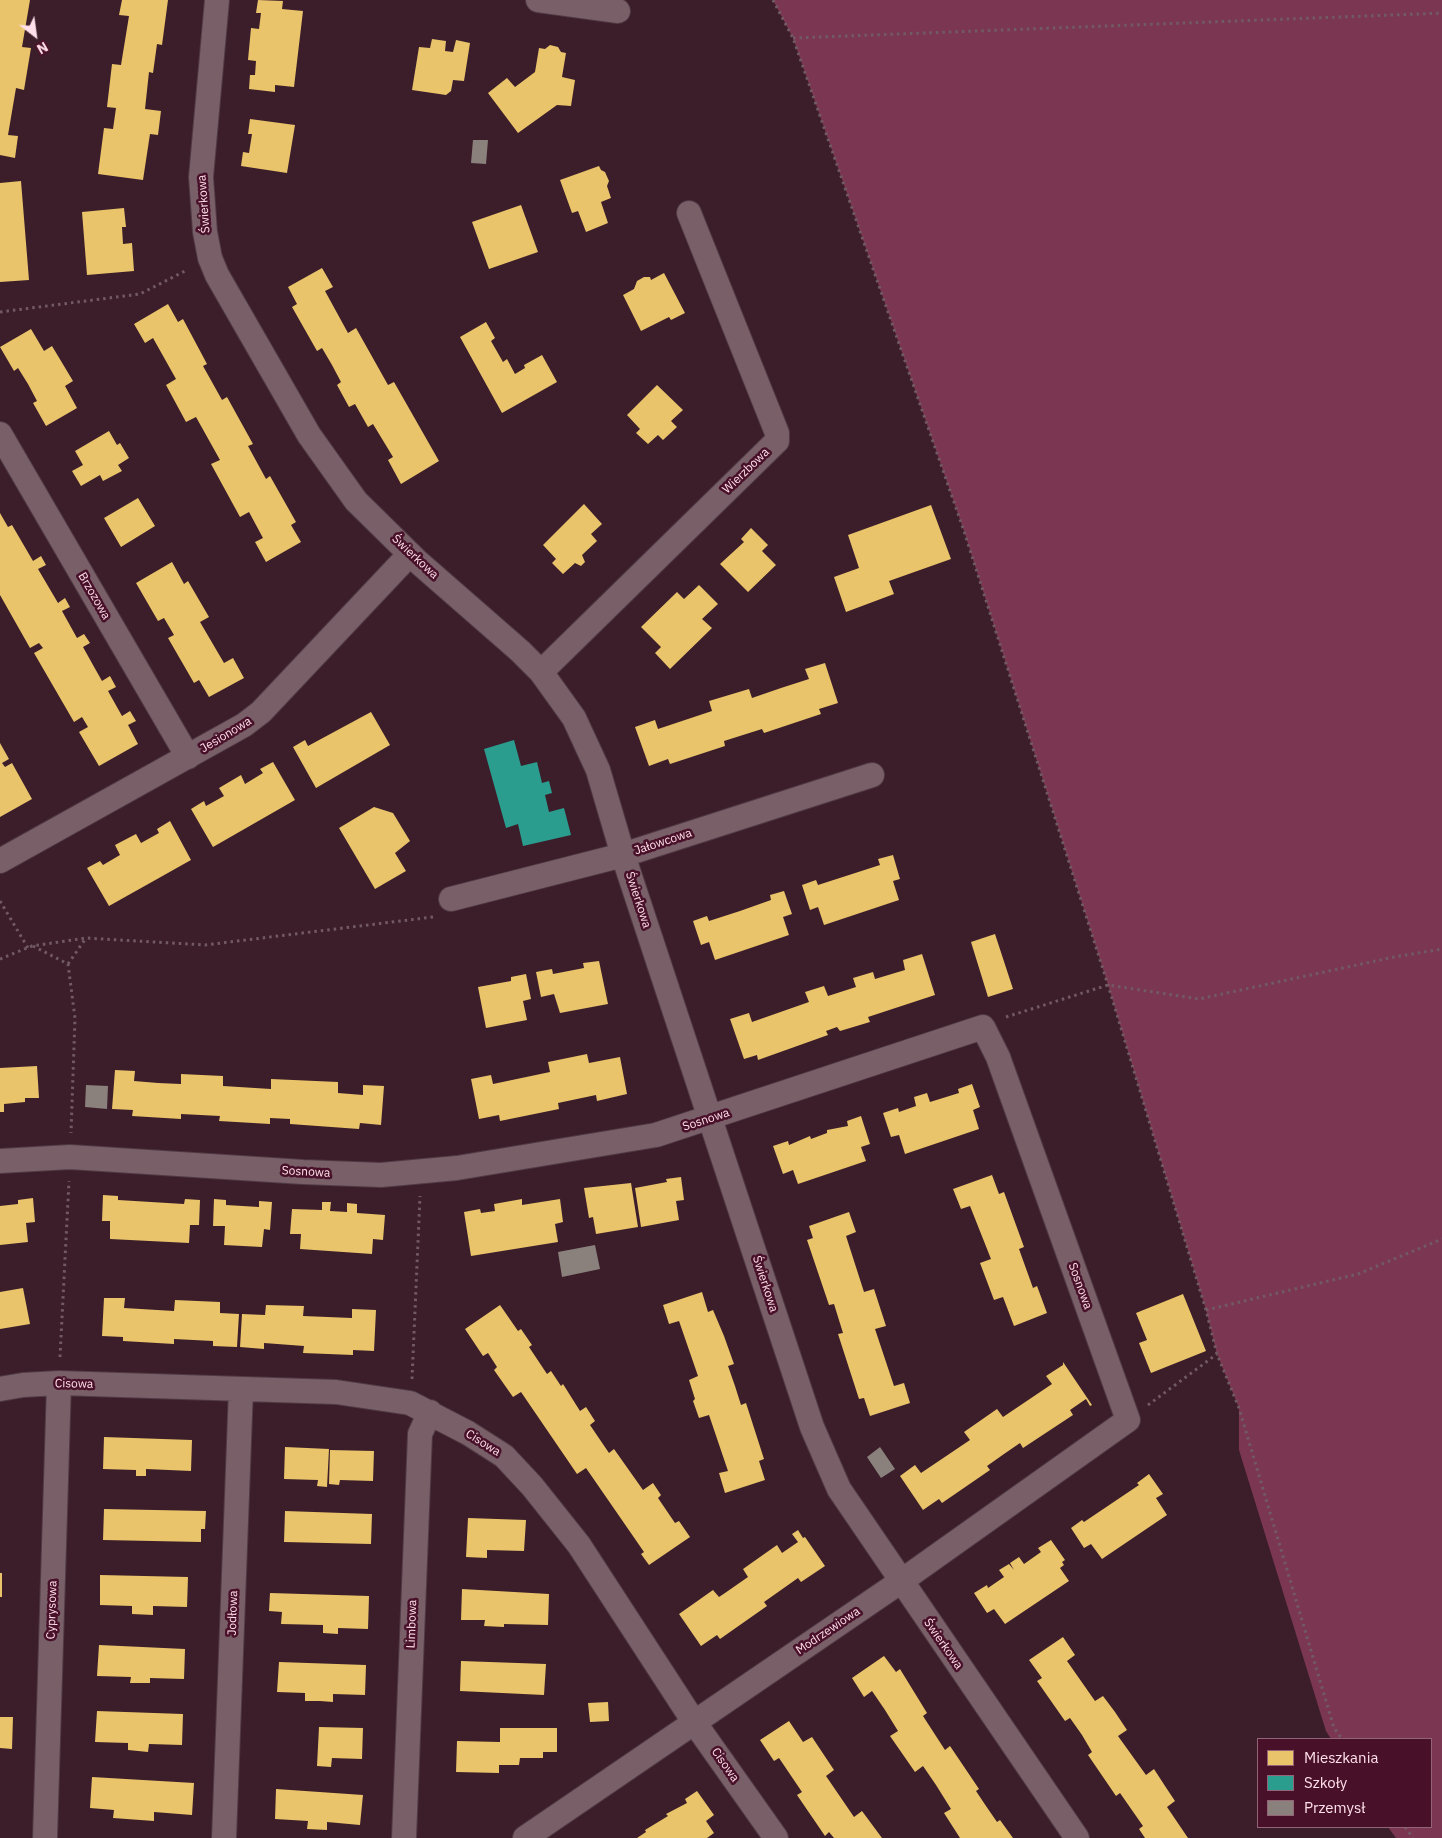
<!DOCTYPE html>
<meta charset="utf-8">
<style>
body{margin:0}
#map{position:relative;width:1442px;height:1838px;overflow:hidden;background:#3c1e2b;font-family:"IBM Plex Sans",sans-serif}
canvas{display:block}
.legend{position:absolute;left:1257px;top:1738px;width:175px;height:90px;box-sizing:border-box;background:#491129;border:1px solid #926476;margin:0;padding:6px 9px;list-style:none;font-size:15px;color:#ffe0ea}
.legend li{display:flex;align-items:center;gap:10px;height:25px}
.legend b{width:25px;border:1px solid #926476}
.north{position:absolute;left:10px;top:10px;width:50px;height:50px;-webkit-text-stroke:4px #491129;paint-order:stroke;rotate:150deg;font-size:14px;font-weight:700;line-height:20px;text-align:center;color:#ffe0ea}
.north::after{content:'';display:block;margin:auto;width:18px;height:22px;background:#ffe0ea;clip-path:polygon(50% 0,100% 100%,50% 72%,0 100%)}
</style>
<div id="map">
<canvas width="1442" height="1838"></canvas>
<ul class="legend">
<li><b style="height:14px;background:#e9c46a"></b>Mieszkania</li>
<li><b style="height:14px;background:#2a9d8f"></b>Szkoły</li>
<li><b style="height:14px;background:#8a817c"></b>Przemysł</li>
</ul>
<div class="north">N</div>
</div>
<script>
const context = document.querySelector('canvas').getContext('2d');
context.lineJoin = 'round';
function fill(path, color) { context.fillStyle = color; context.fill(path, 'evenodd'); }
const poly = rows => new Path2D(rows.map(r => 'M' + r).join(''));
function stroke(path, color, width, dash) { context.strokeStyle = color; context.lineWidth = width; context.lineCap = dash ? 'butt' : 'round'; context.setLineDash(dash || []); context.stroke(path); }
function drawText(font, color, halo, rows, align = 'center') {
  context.font = font + ' "IBM Plex Sans",sans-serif'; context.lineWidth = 5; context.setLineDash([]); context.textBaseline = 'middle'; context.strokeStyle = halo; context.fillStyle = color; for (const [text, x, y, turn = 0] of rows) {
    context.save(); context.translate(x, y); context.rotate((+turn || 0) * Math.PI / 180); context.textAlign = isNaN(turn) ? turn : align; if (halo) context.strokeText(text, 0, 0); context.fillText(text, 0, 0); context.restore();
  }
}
const forest = poly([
 [773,0,1442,0,1442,1838,1396,1838,1388,1827,1431,1827,1431,1739,1331,1739,1326,1731,1239,1450,1239,1408,1217,1354,1206,1310,1108,985,964,531,793,38]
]);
const homes = poly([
 [0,0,30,0,22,47,31,48,24,90,16,88,8,135,18,136,15,158,0,155],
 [122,0,168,0,162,45,157,44,153,73,149,72,145,109,161,111,158,135,150,134,143,180,98,174,104,128,113,129,116,108,107,107,112,64,121,65,129,16,119,15],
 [258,0,283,1,282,9,303,11,294,87,275,85,275,92,249,89,250,75,255,75,256,61,248,60,251,28,259,29,261,13,256,13],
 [432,39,446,41,445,51,453,52,456,40,470,43,464,81,453,80,451,91,446,95,412,90,419,47,430,48],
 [550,45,558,47,561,52,566,53,562,77,575,80,571,106,557,105,518,133,488,93,507,78,515,87,535,72,539,48,545,49],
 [250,119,295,125,287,173,241,166,243,152,249,153,252,134,248,134],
 [599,166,601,170,605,172,609,181,607,186,611,198,601,202,608,223,586,232,578,211,572,213,560,180],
 [21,181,29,280,0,282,0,183],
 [521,205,538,252,489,269,472,222],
 [124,208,126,227,122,227,123,244,132,243,134,271,87,275,82,212],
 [322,268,333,287,325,291,348,333,356,328,388,385,394,382,439,461,401,484,388,460,393,457,373,424,368,427,355,404,349,407,337,385,341,382,332,365,322,348,317,351,292,307,297,304,288,287],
 [664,273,685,313,671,320,669,317,641,331,623,295,634,289,637,281,644,277,650,277,651,280],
 [168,304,178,322,183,319,207,364,203,366,222,400,227,397,253,444,248,446,266,479,270,476,296,522,291,525,301,542,266,562,255,542,263,538,249,512,240,517,211,464,220,460,196,417,186,422,166,385,176,379,153,338,145,343,134,324],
 [486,322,495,338,491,341,503,362,507,359,515,374,525,368,524,365,542,355,557,382,502,413,460,337],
 [31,329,44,351,52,346,73,381,65,386,77,408,46,426,33,403,37,401,28,384,18,368,14,371,0,347],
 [657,385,683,410,671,421,677,427,663,440,658,435,648,444,636,433,640,429,627,415],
 [109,431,117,445,120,443,129,458,118,465,122,471,103,481,100,475,81,486,72,471,83,465,75,451],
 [138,498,155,526,121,547,104,518],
 [584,504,602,524,591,534,597,541,582,555,585,562,581,566,575,563,563,574,552,563,556,559,543,545],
 [931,505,951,559,889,581,894,594,846,612,834,577,859,568,848,535],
 [0,513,8,527,12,525,33,561,41,556,46,565,38,569,58,603,65,598,70,607,62,611,77,638,84,634,90,643,83,647,93,665,102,681,110,676,116,687,108,691,122,716,130,711,136,721,128,725,138,744,99,766,79,732,88,727,82,717,74,722,34,653,43,648,39,643,30,648,0,595],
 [751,528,768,545,762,551,776,565,748,592,720,564,744,542,741,539],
 [172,562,184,584,188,581,209,617,200,622,224,663,233,658,244,678,209,697,199,680,194,683,168,638,174,635,164,618,158,621,136,583],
 [699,585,718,604,702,619,712,628,670,669,655,653,661,647,641,627,677,592,684,599],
 [825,663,838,703,819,709,821,714,764,733,762,729,724,741,725,746,670,764,668,759,649,766,635,727,655,720,658,729,712,711,709,701,749,689,752,698,781,688,809,679,805,669],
 [371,712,390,745,316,788,293,747,305,740,308,746],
 [0,743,9,759,2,763,5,767,12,763,32,799,0,817],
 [273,762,295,800,213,847,191,809,204,801,206,806,224,796,219,788,241,775,245,784,263,773,260,769],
 [374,807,393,813,410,841,395,853,406,871,375,889,339,828],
 [170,821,191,860,109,906,87,868,100,861,103,865,120,855,115,845,136,834,141,843,159,833,157,829],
 [893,855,900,879,893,881,899,900,824,925,818,907,810,910,802,885,816,880,818,885,880,865,878,859],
 [784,891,792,914,783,917,789,935,715,960,709,942,701,945,693,921,707,916,709,921,740,911,771,900,770,895],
 [995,934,1013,989,988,997,971,942],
 [922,954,935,995,868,1017,870,1022,840,1031,837,1027,826,1031,828,1035,758,1060,757,1055,744,1059,730,1019,749,1013,752,1022,809,1002,805,992,824,986,828,996,856,987,853,978,873,972,875,979,905,970,903,960],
 [599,961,608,1004,560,1013,554,994,541,997,536,972,552,969,553,974,584,968,583,963],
 [526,974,531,999,523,1001,527,1020,486,1028,478,987,511,981,511,977],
 [587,1054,589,1063,620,1057,627,1094,597,1101,596,1095,558,1103,559,1109,500,1121,499,1115,479,1119,471,1079,491,1075,493,1084,550,1072,548,1062],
 [37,1066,39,1098,25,1098,25,1102,4,1104,4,1112,0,1112,0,1068],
 [115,1070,135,1071,134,1081,158,1083,181,1084,181,1074,223,1076,223,1086,271,1089,271,1079,338,1082,338,1093,363,1095,363,1085,384,1086,381,1125,360,1123,359,1129,290,1124,290,1119,270,1118,270,1124,219,1121,220,1116,181,1114,181,1119,132,1116,133,1110,112,1109],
 [972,1084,980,1107,973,1110,979,1129,905,1154,899,1135,891,1137,883,1113,898,1108,899,1112,916,1106,914,1097,927,1093,930,1102,959,1093,958,1089],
 [861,1116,870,1144,861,1147,866,1161,798,1184,793,1170,783,1174,773,1146,788,1141,789,1145,810,1136,811,1139,827,1133,827,1130,848,1126,847,1121],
 [992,1175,999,1194,1004,1192,1024,1247,1019,1249,1033,1288,1037,1286,1047,1313,1014,1326,1003,1297,994,1300,980,1263,991,1259,970,1206,961,1209,953,1189],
 [681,1177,684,1200,676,1201,679,1220,641,1227,635,1188,667,1182,666,1179],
 [631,1183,638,1227,596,1234,593,1217,589,1218,584,1188],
 [103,1195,118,1196,118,1200,184,1204,185,1199,200,1200,199,1225,190,1225,189,1243,110,1239,110,1221,102,1221],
 [33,1198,35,1222,26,1223,28,1242,0,1245,0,1206,18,1204,18,1200],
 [214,1199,226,1200,226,1205,259,1207,259,1201,272,1202,270,1230,264,1229,262,1247,224,1245,225,1226,213,1226],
 [522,1199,522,1205,560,1199,563,1222,555,1224,558,1242,471,1256,464,1212,480,1209,481,1213,495,1211,494,1204],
 [322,1202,331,1202,330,1211,347,1212,347,1203,357,1204,357,1213,385,1215,383,1240,373,1239,372,1254,300,1249,301,1234,290,1234,292,1209,322,1210],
 [849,1212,856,1232,846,1236,864,1292,874,1289,886,1326,875,1329,894,1386,904,1383,910,1403,870,1416,864,1398,859,1399,838,1334,843,1333,834,1304,829,1305,807,1240,813,1238,809,1226],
 [23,1288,30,1324,0,1329,0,1292],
 [702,1292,708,1312,713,1310,724,1336,734,1364,728,1366,735,1386,741,1405,746,1403,764,1459,759,1461,765,1480,725,1493,719,1473,728,1471,709,1415,699,1418,693,1401,695,1399,689,1380,698,1376,679,1321,669,1324,663,1305],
 [1183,1294,1206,1351,1151,1373,1139,1343,1147,1340,1136,1313],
 [104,1298,125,1298,124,1308,174,1311,175,1300,220,1302,220,1313,239,1314,237,1347,213,1346,213,1341,174,1339,174,1344,123,1341,123,1337,102,1336],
 [266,1305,304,1306,303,1316,352,1318,352,1309,376,1310,374,1351,353,1350,353,1355,303,1353,304,1346,264,1343,264,1349,240,1347,242,1314,265,1315],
 [500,1305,518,1331,521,1329,532,1345,529,1347,547,1374,551,1371,561,1386,563,1384,580,1411,586,1407,595,1421,590,1425,609,1453,614,1449,643,1490,653,1483,661,1495,658,1498,675,1523,679,1521,690,1537,649,1565,641,1554,644,1552,586,1468,577,1474,521,1392,513,1397,494,1370,497,1367,488,1353,483,1356,465,1329],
 [1063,1362,1092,1405,1090,1406,1086,1399,1070,1410,1073,1415,1023,1448,1020,1443,1004,1454,987,1466,990,1470,942,1503,939,1499,923,1510,900,1476,915,1465,921,1473,970,1440,964,1432,997,1409,1003,1417,1052,1384,1046,1376,1063,1365],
 [104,1437,192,1440,191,1471,146,1469,146,1476,136,1476,136,1470,103,1469],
 [285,1447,329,1449,327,1487,317,1486,318,1480,284,1479],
 [330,1450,374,1451,373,1481,340,1480,339,1485,329,1484],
 [1149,1474,1163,1494,1156,1498,1167,1515,1102,1559,1091,1544,1084,1548,1071,1528,1082,1520,1084,1522,1139,1485,1137,1483],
 [104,1509,206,1511,205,1529,201,1529,201,1542,103,1540],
 [285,1511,372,1514,371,1544,284,1542],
 [468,1518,526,1520,524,1551,487,1550,487,1558,466,1557],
 [798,1530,803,1538,805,1537,825,1566,801,1582,798,1578,764,1602,767,1606,720,1639,717,1635,701,1646,679,1614,713,1590,719,1597,725,1593,748,1577,743,1569,777,1545,782,1553,798,1542,792,1534],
 [1051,1540,1065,1560,1062,1562,1064,1565,1060,1568,1069,1581,1005,1624,994,1609,987,1613,974,1593,987,1585,988,1588,1004,1577,999,1570,1009,1564,1014,1570,1010,1563,1019,1557,1024,1564,1041,1552,1038,1548],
 [0,1573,2,1573,2,1597,0,1597],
 [100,1575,188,1577,187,1607,153,1606,153,1615,132,1614,132,1606,100,1605],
 [462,1589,549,1594,548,1625,504,1624,504,1627,484,1626,485,1620,461,1620],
 [270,1593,369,1596,368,1629,338,1628,338,1634,323,1633,323,1625,281,1624,282,1612,269,1611],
 [1063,1637,1075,1655,1067,1661,1095,1701,1103,1696,1115,1712,1127,1730,1118,1736,1146,1775,1154,1769,1165,1786,1175,1801,1167,1807,1188,1838,1145,1838,1139,1829,1143,1826,1120,1793,1116,1796,1088,1755,1092,1752,1082,1735,1070,1718,1065,1721,1037,1681,1042,1678,1029,1660],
 [99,1645,185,1649,184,1679,150,1678,150,1683,130,1683,131,1677,97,1676],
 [884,1656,896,1672,900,1669,927,1713,923,1716,945,1750,950,1746,979,1789,976,1791,986,1806,997,1822,1000,1820,1013,1838,960,1838,944,1813,951,1809,936,1785,923,1766,915,1772,890,1736,898,1731,885,1710,872,1691,864,1697,852,1678],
 [461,1661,546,1664,544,1695,460,1691],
 [279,1662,366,1665,365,1695,333,1694,333,1702,320,1701,305,1701,305,1693,277,1692],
 [608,1702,609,1721,590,1722,588,1703],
 [97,1711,183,1714,182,1745,149,1744,148,1752,128,1750,128,1743,95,1742],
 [0,1717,13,1717,12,1749,0,1748],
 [789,1721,803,1742,812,1737,834,1770,826,1776,854,1817,862,1811,882,1838,834,1838,829,1832,825,1836,797,1795,802,1792,779,1758,774,1761,760,1740],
 [319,1727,363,1728,362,1759,332,1758,331,1767,317,1766],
 [500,1728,557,1728,557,1752,543,1752,543,1758,520,1758,519,1765,499,1765,499,1773,456,1772,457,1741,500,1742],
 [92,1777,194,1783,192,1815,154,1812,154,1821,113,1818,114,1810,90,1808],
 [276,1789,363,1795,360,1825,327,1822,327,1830,307,1829,308,1821,275,1819],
 [697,1791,714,1815,706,1821,714,1833,707,1838,637,1838,646,1832,645,1830,668,1816,666,1814,687,1803,685,1799]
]);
const schools = poly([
 [514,740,521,766,537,762,542,783,549,781,552,793,545,795,549,812,564,808,571,835,523,846,518,824,506,828,484,749]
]);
const industry = poly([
 [473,140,488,140,486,164,471,163],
 [86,1085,108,1086,107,1109,85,1107],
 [595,1245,600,1269,562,1277,558,1252],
 [880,1447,895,1469,881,1478,867,1457]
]);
const path = poly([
 [773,0,793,38,964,531,1108,985,1206,1310,1217,1354,1239,1408,1334,1728,1342,1739],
 [793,38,1442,13],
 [0,312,140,294,187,270],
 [0,901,28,948],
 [33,946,68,964,75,1018,71,1133],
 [0,959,32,946,86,938,205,945,433,917],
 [68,964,86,938],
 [1006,1017,1108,985,1199,999,1394,957,1442,949],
 [1206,1310,1358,1274,1442,1239],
 [60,1357,69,1181],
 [412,1379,420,1196],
 [1148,1405,1217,1354],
 [1405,1827,1413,1838]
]);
const street = poly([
 [217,0,201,177,205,232,210,258,217,275,309,435,356,501,417,561,520,651,541,672,574,718,598,770,623,855,812,1427,839,1489,1077,1838],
 [538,0,618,11],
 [0,434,188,757],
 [541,672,777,441,777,433,689,213],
 [0,861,244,725,261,712,410,554],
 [451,899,623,855,872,775],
 [0,1161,70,1157,303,1172,381,1175,457,1168,656,1135,983,1027,998,1057,1128,1420,900,1582,525,1838],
 [0,1389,23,1385,59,1383,336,1392,410,1403,468,1433,504,1456,532,1486,579,1545,694,1722,776,1838],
 [45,1838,59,1383],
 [224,1838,241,1389],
 [404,1838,420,1434,430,1412]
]);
const streetNames = [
 ["Świerkowa",204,204,-94],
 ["Wierzbowa",746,471,-44],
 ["Świerkowa",415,557,43],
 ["Brzozowa",94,596,60],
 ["Jesionowa",226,735,-31],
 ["Jałowcowa",663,842,-18],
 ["Świerkowa",638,900,72],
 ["Sosnowa",706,1120,-18],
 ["Sosnowa",306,1172,3],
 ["Świerkowa",765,1284,72],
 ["Sosnowa",1080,1286,70],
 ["Cisowa",74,1384,1],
 ["Cisowa",483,1443,32],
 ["Cyprysowa",52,1610,-88],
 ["Jodłowa",233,1613,-88],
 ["Limbowa",412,1624,-88],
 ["Modrzewiowa",828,1631,-34],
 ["Świerkowa",943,1644,55],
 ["Cisowa",725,1765,55]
];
fill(forest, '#7b3752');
fill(homes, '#e9c46a');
fill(schools, '#2a9d8f');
fill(industry, '#8a817c');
stroke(street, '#503a43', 26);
stroke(path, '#725a63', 3, [2.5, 4]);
stroke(street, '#785f68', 24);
drawText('12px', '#ffe0ea', '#491129', streetNames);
</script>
